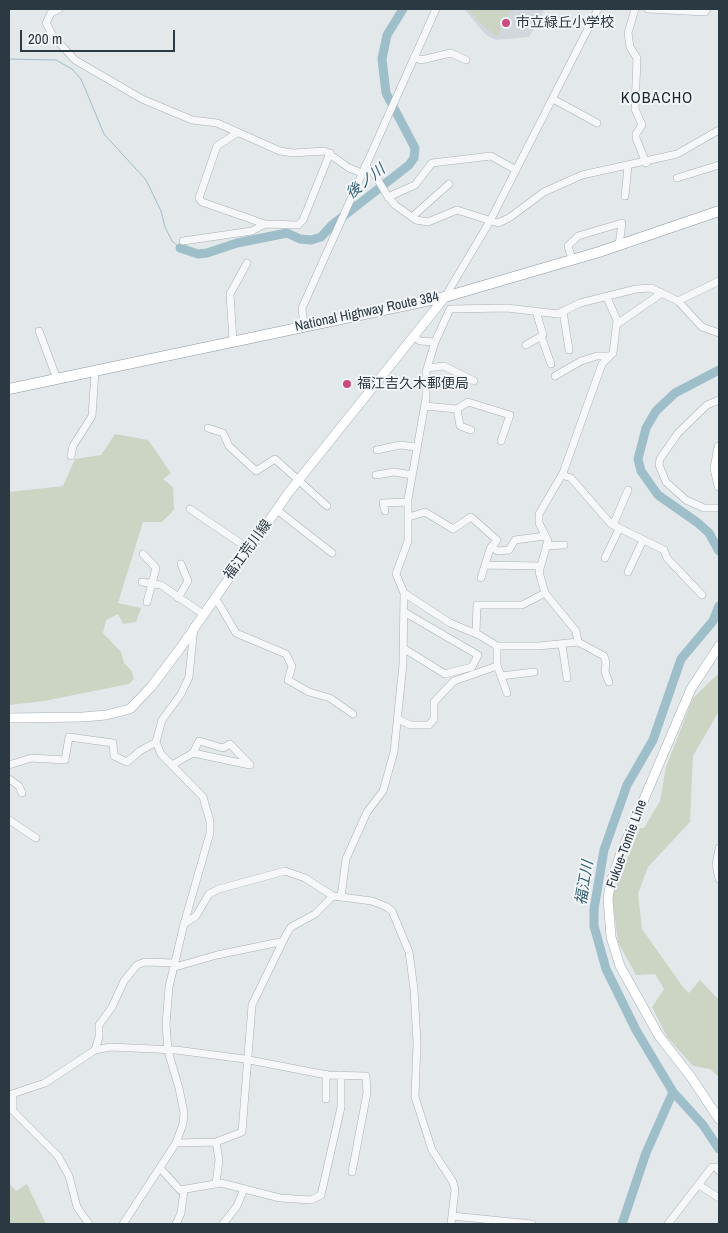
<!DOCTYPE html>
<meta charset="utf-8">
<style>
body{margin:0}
#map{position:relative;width:728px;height:1233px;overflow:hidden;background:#e3e8eb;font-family:"Archivo Narrow",sans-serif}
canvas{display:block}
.frame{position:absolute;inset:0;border:10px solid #2b3943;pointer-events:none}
.scale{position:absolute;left:20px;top:30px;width:155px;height:22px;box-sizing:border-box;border:2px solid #2b3943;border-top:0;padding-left:6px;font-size:15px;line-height:18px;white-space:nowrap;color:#2b3943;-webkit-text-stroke:4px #f2f6f8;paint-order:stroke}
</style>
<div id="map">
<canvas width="728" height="1233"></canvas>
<div class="frame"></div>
<div class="scale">200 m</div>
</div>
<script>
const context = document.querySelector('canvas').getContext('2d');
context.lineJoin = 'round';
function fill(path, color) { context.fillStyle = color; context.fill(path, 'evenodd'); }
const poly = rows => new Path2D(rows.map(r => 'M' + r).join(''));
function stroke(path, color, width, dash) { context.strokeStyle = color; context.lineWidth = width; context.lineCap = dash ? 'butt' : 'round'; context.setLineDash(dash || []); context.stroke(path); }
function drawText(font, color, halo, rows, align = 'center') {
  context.font = font + ' "Archivo Narrow","Noto Sans JP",sans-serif'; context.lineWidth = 4; context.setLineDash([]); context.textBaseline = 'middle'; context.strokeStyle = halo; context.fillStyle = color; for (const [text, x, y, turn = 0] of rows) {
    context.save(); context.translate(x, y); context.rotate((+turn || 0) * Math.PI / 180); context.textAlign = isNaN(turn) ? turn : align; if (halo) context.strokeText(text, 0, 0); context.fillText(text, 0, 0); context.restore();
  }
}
const built = poly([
 [464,9,545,9,529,37,496,40,486,35]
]);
const green = poly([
 [468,9,512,9,497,37,480,23],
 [115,434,148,440,171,473,163,479,173,487,174,510,162,522,143,522,118,603,141,608,136,622,123,624,118,614,106,620,103,633,121,652,124,663,131,670,134,679,129,684,44,701,9,705,9,492,63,486,75,459,101,455],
 [719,673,719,711,693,756,690,822,648,867,638,894,642,929,683,987,689,993,700,980,719,1000,719,1077,710,1069,693,1066,667,1037,652,1007,664,989,655,974,636,975,618,942,612,895,640,828,644,828,660,801,666,767,693,698],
 [9,1183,16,1191,27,1184,46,1224,9,1224]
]);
const stream = poly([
 [9,59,56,60,72,69,81,79,104,134,146,180,161,211,165,227,172,241,180,248]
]);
const river = poly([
 [180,248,198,254,207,253,237,243,287,233,300,239,311,240,321,237,332,225,409,165,414,158,415,148,386,93,382,59,387,35,403,9],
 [719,370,675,393,656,411,646,428,638,459,641,471,658,495,698,523,709,533,719,551],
 [719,606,713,621,681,659,653,740,627,785,604,850,594,909,594,926,606,969,636,1030,673,1092,703,1125,719,1149],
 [622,1224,646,1153,673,1092]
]);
const minor = poly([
 [59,9,51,13,46,23,53,36,75,60,142,99,192,120,217,123,280,151,293,153,325,151,349,168,362,173],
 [635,9,628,33,630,47,637,58,635,109,642,125,636,134,636,138,646,163],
 [648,9,705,12,707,9],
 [414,57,421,60,451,53,466,60],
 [553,99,597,123],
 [237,133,217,146,199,198,202,202,265,224,298,225,303,220,330,153],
 [365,166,373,172,387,195,395,205,416,220,428,222,457,210,498,223,509,218,544,192,582,175,677,154,719,130],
 [677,178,719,165],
 [625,196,628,166],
 [388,197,415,185,432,163,491,156,516,170],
 [412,217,449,184],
 [183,241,252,231,265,224],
 [572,259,568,246,578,236,622,223,619,245],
 [445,297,490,221,598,9],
 [678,301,719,281],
 [563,311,569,350],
 [617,324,662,293],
 [304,325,302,308,436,9],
 [39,331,57,379],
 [413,336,420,341,435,342],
 [541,336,551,364],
 [233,341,230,294,247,263],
 [526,345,543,335,536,311],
 [427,368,444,366,474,381],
 [555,376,581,361,597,356,609,356],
 [719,400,707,405,678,433,660,459,659,465,666,482,686,500,704,508,719,508],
 [425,406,457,409,468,402,510,415,501,441],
 [457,409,460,426,471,430],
 [208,428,223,433,229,446,256,471,275,459,327,506],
 [377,450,400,445,416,447],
 [71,456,73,446,92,416,95,372],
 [376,475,394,472,412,475],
 [562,475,571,478,611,524,664,550,667,558,702,595],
 [190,509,249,549],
 [277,510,332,553],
 [385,511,383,503,408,502],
 [409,517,425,512,453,529,471,517,497,540,490,549,485,565,540,566],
 [613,525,628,490],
 [546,546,564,545],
 [491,547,498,551,509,550,515,540,545,536],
 [143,554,156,568,147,602],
 [605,558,619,529],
 [628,572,643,540],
 [481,578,485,565],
 [142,582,161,585,203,614],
 [404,593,450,623,479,635,497,646],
 [215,597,236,633,286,654,292,666,288,680,309,692,330,698,353,714],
 [178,598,188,581,181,564],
 [476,633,477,605,522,605,545,593],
 [578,642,576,631,545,593,539,572,548,541,539,523,539,514,563,473,602,364,613,353,617,320,607,298],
 [562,645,567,678],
 [403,648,445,674,472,667,478,655,404,612],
 [497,665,507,693],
 [501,676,534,672],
 [398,719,410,725,429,725,434,719,434,702,454,681,497,666,497,646,539,646,578,642,604,656,606,663,605,672,609,682],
 [9,765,31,758,65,760,69,737,113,743,114,756,127,762,140,751,156,742],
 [172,765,193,753,250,765,230,744,223,748,199,741,193,753],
 [9,779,19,786,22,793],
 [9,820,36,838],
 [719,848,716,865,719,879],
 [341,897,346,859,367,812,383,791,394,752,403,664,404,593,396,574,408,541,408,499,426,398,426,372,435,342,450,309,507,308,558,314,580,303,636,289,651,288,678,301,702,327,719,333],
 [184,924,196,916,209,894,219,889,285,871,305,878,333,896,372,901,387,907,392,911,409,952,414,989,417,1043,415,1097,432,1150,453,1182,455,1190,451,1224],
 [175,967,217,955,280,942],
 [95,1050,99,1037,99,1025,112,1007,124,981,137,965,145,962,175,963],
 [13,1094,13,1111,58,1156,69,1176,77,1207,89,1224],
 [9,1095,45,1083,95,1050,110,1047,176,1050,244,1059,327,1075,366,1076,367,1093,352,1172],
 [326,1099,326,1074],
 [176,1143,216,1142,242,1132,252,1005,286,935,291,927,315,914,333,896],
 [160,1168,180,1190,221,1183,280,1198,311,1200,321,1195,341,1107,341,1075],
 [216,1184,219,1160,216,1142],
 [699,1185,719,1198],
 [452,1216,532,1224],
 [123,1224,176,1143,183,1124,184,1113,179,1088,168,1051,166,1024,169,987,184,924,210,833,210,821,203,797,161,754,156,742,162,720,181,694,189,677,194,627],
 [176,1224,181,1213,184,1190],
 [223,1224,237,1206,244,1189],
 [668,1224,712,1167,716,1167,719,1171]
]);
const major = poly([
 [719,447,715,468,719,486],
 [719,646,691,689,621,853,611,882,608,898,611,937,620,966,659,1036,691,1077,719,1119],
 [9,718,83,717,106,715,130,709,151,687,179,650,289,492,445,297]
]);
const highway = poly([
 [9,389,445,297,599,252,719,211]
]);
const markers = [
 [506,23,5,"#cd4a7c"],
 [347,384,5,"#cd4a7c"]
];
const poiNames = [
 ["市立緑丘小学校",516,23],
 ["福江吉久木郵便局",357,384]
];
const streetNames = [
 ["National Highway Route 384",367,312,-12],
 ["福江荒川線",248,550,-54],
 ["Fukue-Tomie Line",627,844,-70]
];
const waterNames = [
 ["後ノ川",366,182,-39],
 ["福江川",585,883,-81]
];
const quarterNames = [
 ["KOBACHO",657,99]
];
fill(built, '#d1d7dd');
fill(green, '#ccd5c4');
stroke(stream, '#9ebeca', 1);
stroke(river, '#9ebeca', 9);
stroke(minor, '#a8b0b5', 8);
stroke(major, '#a2afb6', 10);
stroke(highway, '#8a99a1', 11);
stroke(minor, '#f5f7f9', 7);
stroke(major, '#fff', 9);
stroke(highway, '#fff', 10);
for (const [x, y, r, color] of markers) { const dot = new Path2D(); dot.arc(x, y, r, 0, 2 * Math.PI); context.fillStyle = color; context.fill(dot); stroke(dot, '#f2f6f8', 2); }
drawText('14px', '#2b3943', '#f2f6f8', poiNames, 'left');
drawText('14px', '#2b3943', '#f2f6f8', streetNames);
drawText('italic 15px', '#356177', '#f2f6f8', waterNames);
context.letterSpacing = '1px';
drawText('16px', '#1d2a34', '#f2f6f8', quarterNames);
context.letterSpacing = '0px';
</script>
